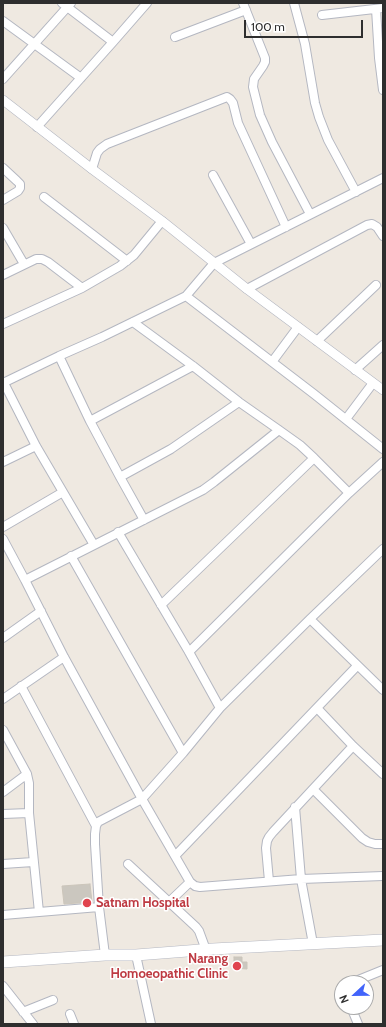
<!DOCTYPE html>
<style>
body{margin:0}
#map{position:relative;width:386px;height:1027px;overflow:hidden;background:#efe9e1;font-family:Cabin,sans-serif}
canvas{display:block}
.frame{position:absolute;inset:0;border:4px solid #2e2e2e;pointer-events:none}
.north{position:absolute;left:334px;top:975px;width:40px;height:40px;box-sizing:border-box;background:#fff;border:1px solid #ababab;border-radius:50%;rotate:248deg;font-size:11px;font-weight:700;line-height:16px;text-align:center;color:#2e2e2e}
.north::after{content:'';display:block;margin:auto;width:14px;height:18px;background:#4264fb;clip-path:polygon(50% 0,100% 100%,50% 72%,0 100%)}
.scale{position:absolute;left:244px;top:20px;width:119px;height:18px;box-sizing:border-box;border:2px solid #2e2e2e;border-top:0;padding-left:5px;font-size:12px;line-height:14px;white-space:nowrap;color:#2e2e2e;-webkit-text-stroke:3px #fff;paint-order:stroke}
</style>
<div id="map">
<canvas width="386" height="1027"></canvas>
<div class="frame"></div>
<div class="north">N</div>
<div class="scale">100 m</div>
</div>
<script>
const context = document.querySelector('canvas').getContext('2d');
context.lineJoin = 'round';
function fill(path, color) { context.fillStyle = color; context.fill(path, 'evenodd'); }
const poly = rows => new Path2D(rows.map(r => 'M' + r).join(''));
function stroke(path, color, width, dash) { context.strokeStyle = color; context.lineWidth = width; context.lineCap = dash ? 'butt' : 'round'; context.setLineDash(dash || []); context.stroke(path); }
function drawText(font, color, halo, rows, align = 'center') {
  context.font = font + ' Cabin,sans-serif'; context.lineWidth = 3; context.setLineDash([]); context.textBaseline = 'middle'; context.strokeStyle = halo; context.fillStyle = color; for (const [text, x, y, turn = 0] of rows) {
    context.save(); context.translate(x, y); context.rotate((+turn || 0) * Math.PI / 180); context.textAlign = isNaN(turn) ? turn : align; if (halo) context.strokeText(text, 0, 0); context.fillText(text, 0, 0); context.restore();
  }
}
const building = poly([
 [90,884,92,902,64,904,62,886,90,884],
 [234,957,242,957,242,962,247,962,247,969,234,968,234,957]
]);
const minor = poly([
 [62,3,113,42],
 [243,3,265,58,265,62,263,66,254,79,253,87,260,115,272,142,310,214],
 [294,3,305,44,315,103,319,117,328,140,356,192],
 [376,9,379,58,383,90],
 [322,15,383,8],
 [3,21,81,78],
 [175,37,246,10],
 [3,79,71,3],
 [37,127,113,42,147,3],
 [3,168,17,181,20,184,20,188,18,191,3,200],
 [92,169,97,153,100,149,107,144,227,97,230,99,233,103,238,123,286,227],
 [213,175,251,244],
 [44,197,127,261],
 [3,228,24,264],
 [3,275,36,259,42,259,48,262,82,288],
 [247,289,367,225,372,224,377,227,383,236],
 [186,296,314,394,383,449],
 [133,322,193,366,239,402,279,430,300,445,314,458,349,493],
 [3,324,82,288,120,266,134,255,162,221],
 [317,341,376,285],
 [59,356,90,421,120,477,144,520],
 [272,362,298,327],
 [355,370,383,345],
 [3,383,59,356,102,337,186,296,214,263,383,178],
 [4,383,36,446,94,545],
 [346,419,373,383],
 [90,421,193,366],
 [3,462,36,446],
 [120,477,171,449,239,402],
 [3,527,63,492],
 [118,532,189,652,220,708],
 [3,539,25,580,64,657,142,799,190,882,195,886,200,887,301,879,383,876],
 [71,556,183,753],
 [25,580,203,490,214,482,279,430],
 [161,605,314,458],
 [310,619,383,690],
 [3,638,41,611],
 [189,652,349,493,383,462],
 [21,686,96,826],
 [3,699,64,657],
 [317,708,353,746,383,774],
 [3,730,27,774,3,792],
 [27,774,29,783,29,813,39,912],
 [313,789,362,838,368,842,375,844,383,844],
 [295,807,301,879,313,944],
 [3,814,29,813],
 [175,856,357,666],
 [3,864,33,862],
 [128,864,196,927,199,931,206,950],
 [269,881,266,848,267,841,269,837,273,832,353,746],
 [169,902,190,882],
 [3,915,99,907],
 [105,955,99,907,95,844,95,834,96,826,98,822,142,799,183,753,220,708,310,619,383,549],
 [136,955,151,1024],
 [351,983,383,970],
 [3,986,33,1024],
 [351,1007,358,1024],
 [23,1012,53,1000],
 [70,1014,74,1024]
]);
const tertiary = poly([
 [3,100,92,169,162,221,247,289,383,390]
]);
const secondary = poly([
 [3,962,105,955,136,955,213,949,383,940]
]);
const markers = [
 [87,903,5,"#e0444e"],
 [237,966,5,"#e0444e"]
];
const healthNames = [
 ["Satnam Hospital",96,903],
 ["Narang",228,959,"right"],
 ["Homoeopathic Clinic",228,974,"right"]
];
fill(building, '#cbc7bf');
stroke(building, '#cbc5ba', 1);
stroke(minor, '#b4b7c1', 10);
stroke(tertiary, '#b4b7c1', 10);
stroke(secondary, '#b4b7c1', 12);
stroke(minor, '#fff', 8);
stroke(tertiary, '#fff', 9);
stroke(secondary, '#fff', 11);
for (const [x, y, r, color] of markers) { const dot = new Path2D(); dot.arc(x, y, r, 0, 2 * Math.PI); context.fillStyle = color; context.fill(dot); stroke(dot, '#fff', 1.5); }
drawText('bold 13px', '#be3a42', '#fff', healthNames, 'left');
</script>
